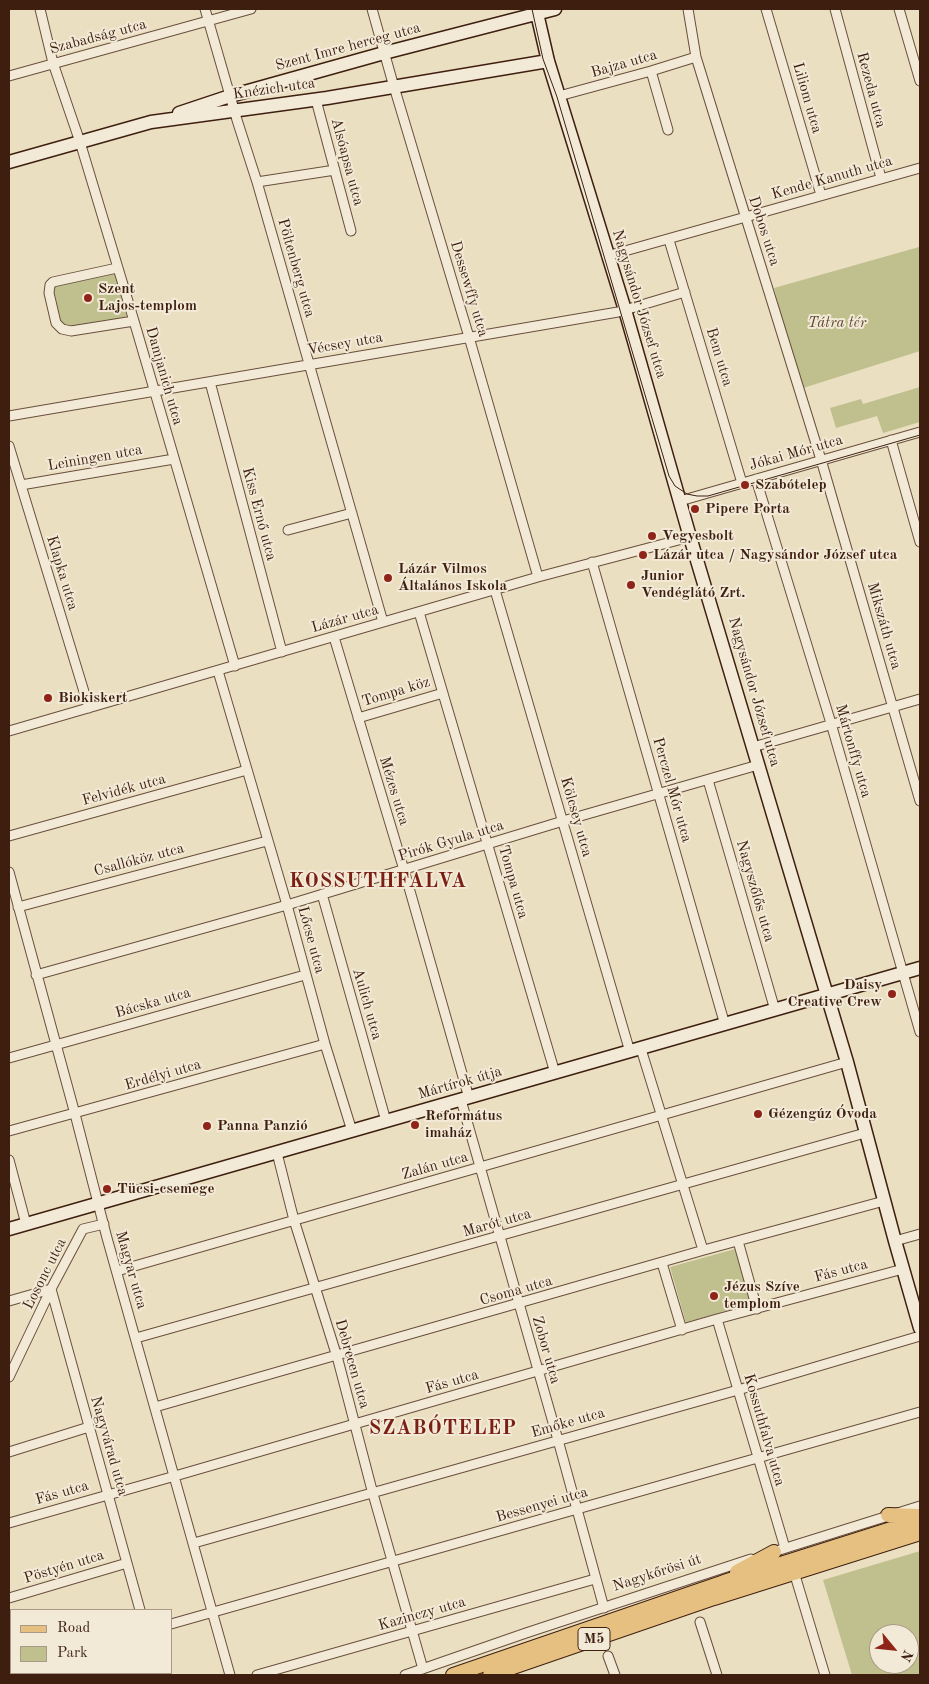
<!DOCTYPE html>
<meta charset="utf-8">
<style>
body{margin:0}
#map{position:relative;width:929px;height:1684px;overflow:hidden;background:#ebdfc2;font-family:"Old Standard TT",serif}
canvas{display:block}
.frame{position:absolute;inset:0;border:10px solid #3e1f0f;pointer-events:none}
.legend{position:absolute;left:10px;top:1609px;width:162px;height:65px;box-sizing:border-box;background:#f2ead7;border:1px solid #aa9987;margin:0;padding:6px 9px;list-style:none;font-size:15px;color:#3e1f0f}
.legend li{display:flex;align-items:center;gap:10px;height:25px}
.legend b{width:25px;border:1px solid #aa9987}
.north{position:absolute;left:869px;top:1624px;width:50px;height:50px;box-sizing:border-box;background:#f2ead7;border:1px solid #aa9987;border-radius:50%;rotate:118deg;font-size:14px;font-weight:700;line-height:20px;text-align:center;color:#3e1f0f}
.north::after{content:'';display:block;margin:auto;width:18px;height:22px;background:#8f2418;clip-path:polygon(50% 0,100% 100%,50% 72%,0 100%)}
</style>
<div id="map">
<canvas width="929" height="1684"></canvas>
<div class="frame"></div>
<ul class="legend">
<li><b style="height:6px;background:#e6c081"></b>Road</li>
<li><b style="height:14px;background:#c0c08e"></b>Park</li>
</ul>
<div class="north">N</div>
</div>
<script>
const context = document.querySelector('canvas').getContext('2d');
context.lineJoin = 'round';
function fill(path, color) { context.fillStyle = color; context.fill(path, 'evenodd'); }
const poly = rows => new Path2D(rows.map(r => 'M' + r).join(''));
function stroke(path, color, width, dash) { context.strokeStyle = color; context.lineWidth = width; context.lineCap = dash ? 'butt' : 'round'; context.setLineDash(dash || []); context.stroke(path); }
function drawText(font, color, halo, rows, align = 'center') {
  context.font = font + ' "Old Standard TT",serif'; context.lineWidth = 4; context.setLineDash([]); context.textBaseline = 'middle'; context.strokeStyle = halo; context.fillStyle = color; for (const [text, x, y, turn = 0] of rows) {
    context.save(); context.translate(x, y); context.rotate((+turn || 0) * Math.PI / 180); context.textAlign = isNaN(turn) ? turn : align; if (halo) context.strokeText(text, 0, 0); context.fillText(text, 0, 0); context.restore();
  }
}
const green = poly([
 [919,247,920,251,920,351,800,389,774,288],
 [114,271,127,318,68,328,65,326,61,322,54,291,55,287,58,283],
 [920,387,920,422,883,433,877,416,836,428,830,408,861,399,863,404],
 [735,1249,751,1303,686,1323,670,1267],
 [920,1551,920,1675,852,1675,823,1580],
 [879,1634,909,1634,909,1664,879,1664]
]);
const street = poly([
 [40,9,53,63,80,142,134,321,235,666],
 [205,9,237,120,257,182,383,622],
 [372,9,392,80,469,337,538,577],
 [688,9,696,57,822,463,920,801],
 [766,9,821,195],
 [835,9,881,178],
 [899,9,920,81],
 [651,71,668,130],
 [9,76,251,9],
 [559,96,651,71,696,57],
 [316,100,351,231],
 [257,182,335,170],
 [669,240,742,483],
 [607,256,920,168],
 [117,268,53,282,50,285,49,293,56,323,62,329,71,331,134,321],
 [210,382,282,652],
 [9,416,618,312,685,292],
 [891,440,920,542],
 [9,446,89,708],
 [756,479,830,720,920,1032],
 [21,485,174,459],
 [680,501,920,432],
 [288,530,352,513],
 [592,562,725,1025],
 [495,590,630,1052],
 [419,612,555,1073],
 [334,637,404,870,469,1098],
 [218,671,287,905,325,1044,352,1131],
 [358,718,443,693],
 [9,731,538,577,690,537],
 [753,747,920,699],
 [708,780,775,1010],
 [9,836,247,770],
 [9,872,75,1114,107,1238,230,1675],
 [322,894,386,1121],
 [18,907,267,841],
 [36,975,287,905,563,821,758,765],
 [641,1049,703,1250],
 [9,1058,305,975],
 [461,1100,558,1440,604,1608],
 [9,1131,325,1044],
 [277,1153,294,1220,338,1360,373,1494,423,1669],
 [9,1160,26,1224],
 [738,1241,757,1309],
 [895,1241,920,1234],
 [662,1263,682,1330],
 [117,1271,847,1062],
 [9,1301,51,1289,140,1610],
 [717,1319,785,1548],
 [136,1338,865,1133],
 [9,1377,51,1289,83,1229,104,1224],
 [155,1407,704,1250,884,1201],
 [9,1452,89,1427],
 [9,1523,175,1476,717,1319,903,1269],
 [194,1543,738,1390,920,1336],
 [770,1553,920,1506],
 [794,1572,825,1675],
 [9,1598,127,1563],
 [700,1622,717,1675],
 [171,1624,920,1412],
 [608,1656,615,1675],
 [9,1672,11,1671],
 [158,1673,158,1675],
 [257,1675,595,1579],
 [405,1675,526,1633,751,1559]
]);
const secondary = poly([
 [536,9,548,61,625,310,690,537,847,1062,895,1241,920,1328],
 [179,113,230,96,384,53,555,9],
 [9,162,151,122,327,98,548,61],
 [9,1229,920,968]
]);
const primary = poly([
 [888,1515,920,1516],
 [737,1572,774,1552],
 [453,1675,724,1582,920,1520],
 [490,1675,714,1598,920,1533]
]);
const tram = poly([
 [532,9,543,59,557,97,669,476,675,486,687,494,697,496,708,496,920,435]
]);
const markers = [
 [88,298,5,"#8f2418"],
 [745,485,5,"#8f2418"],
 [695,509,5,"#8f2418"],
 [652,536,5,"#8f2418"],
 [643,555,5,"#8f2418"],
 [388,578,5,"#8f2418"],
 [631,585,5,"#8f2418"],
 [48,698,5,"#8f2418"],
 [892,994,5,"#8f2418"],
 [758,1114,5,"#8f2418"],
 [415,1125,5,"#8f2418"],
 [207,1126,5,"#8f2418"],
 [107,1189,5,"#8f2418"],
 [714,1296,5,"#8f2418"]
];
const shields = [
 [594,1639,32]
];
const shieldNames = [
 ["M5",594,1639]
];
const streetNames = [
 ["Szabadság utca",98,37,-15],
 ["Szent Imre herceg utca",348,47,-15],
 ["Bajza utca",624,64,-16],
 ["Knézich utca",274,89,-8],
 ["Rezeda utca",871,90,75],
 ["Liliom utca",807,98,74],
 ["Alsóapsa utca",347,162,75],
 ["Kende Kanuth utca",832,178,-16],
 ["Dobos utca",764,231,72],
 ["Pöltenberg utca",296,268,74],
 ["Dessewffy utca",469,289,73],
 ["Nagysándor József utca",639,304,73],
 ["Vécsey utca",345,344,-10],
 ["Bem utca",719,357,73],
 ["Damjanich utca",164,376,74],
 ["Jókai Mór utca",796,453,-16],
 ["Leiningen utca",95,458,-10],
 ["Kiss Ernő utca",259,514,75],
 ["Klapka utca",62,573,73],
 ["Lázár utca",345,619,-16],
 ["Mikszáth utca",884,626,74],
 ["Tompa köz",396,692,-17],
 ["Nagysándor József utca",754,692,74],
 ["Mártonffy utca",853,751,74],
 ["Felvidék utca",124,790,-15],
 ["Perczel Mór utca",672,790,74],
 ["Mézes utca",394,791,73],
 ["Kölcsey utca",576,817,74],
 ["Pirók Gyula utca",451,841,-17],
 ["Csallóköz utca",139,860,-15],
 ["Tompa utca",513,882,74],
 ["Nagyszőlős utca",755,891,74],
 ["Lőcse utca",311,940,75],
 ["Bácska utca",153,1003,-16],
 ["Aulich utca",367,1004,74],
 ["Erdélyi utca",163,1075,-16],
 ["Mártírok útja",460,1083,-16],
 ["Zalán utca",435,1166,-16],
 ["Marót utca",497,1223,-16],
 ["Magyar utca",131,1270,74],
 ["Fás utca",841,1271,-15],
 ["Losonc utca",45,1274,-63],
 ["Csoma utca",516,1291,-16],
 ["Zobor utca",546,1350,74],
 ["Debrecen utca",352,1364,74],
 ["Fás utca",452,1382,-16],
 ["Emőke utca",568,1423,-16],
 ["Kossuthfalva utca",764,1430,74],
 ["Nagyvárad utca",109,1446,74],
 ["Fás utca",62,1493,-16],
 ["Bessenyei utca",542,1505,-16],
 ["Pöstyén utca",64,1567,-17],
 ["Nagykőrösi út",657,1573,-18],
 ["Kazinczy utca",422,1614,-16]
];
const poiNames = [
 ["Szent",98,289],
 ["Lajos-templom",98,306],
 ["Szabótelep",755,485],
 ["Pipere Porta",705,509],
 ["Vegyesbolt",662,536],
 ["Lázár utca / Nagysándor József utca",653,555],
 ["Lázár Vilmos",398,569],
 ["Általános Iskola",398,586],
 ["Junior",641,576],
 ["Vendéglátó Zrt.",641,593],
 ["Biokiskert",58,698],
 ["Daisy",882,985,"right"],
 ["Creative Crew",882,1002,"right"],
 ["Gézengúz Óvoda",768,1114],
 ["Református",425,1116],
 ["imaház",425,1133],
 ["Panna Panzió",217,1126],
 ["Tücsi-csemege",117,1189],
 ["Jézus Szíve",724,1287],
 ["templom",724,1304]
];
const parkNames = [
 ["Tátra tér",837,323]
];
const districtNames = [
 ["KOSSUTHFALVA",378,882],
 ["SZABÓTELEP",443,1429]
];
fill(green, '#c0c08e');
stroke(street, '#694f3c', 11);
stroke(secondary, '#3e1f0f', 15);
stroke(primary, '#3e1f0f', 16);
stroke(street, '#f2ead7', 9);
stroke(secondary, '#f2ead7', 12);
stroke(primary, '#e6c081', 14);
stroke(tram, '#3e1f0f', 1);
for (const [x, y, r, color] of markers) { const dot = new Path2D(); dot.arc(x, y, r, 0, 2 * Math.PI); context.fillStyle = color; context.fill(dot); stroke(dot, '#f2ead7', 2); }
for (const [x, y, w] of shields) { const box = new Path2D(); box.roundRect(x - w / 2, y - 11.5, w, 23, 4); context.fillStyle = '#f2ead7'; context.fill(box); stroke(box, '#3e1f0f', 1); }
drawText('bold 14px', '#3e1f0f', null, shieldNames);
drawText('15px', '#3e1f0f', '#f2ead7', streetNames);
drawText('bold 15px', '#3e1f0f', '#f2ead7', poiNames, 'left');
drawText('italic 15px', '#5e472f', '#f2ead7', parkNames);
context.letterSpacing = '1px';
drawText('bold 20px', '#7a1f14', '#f2ead7', districtNames);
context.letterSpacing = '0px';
</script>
